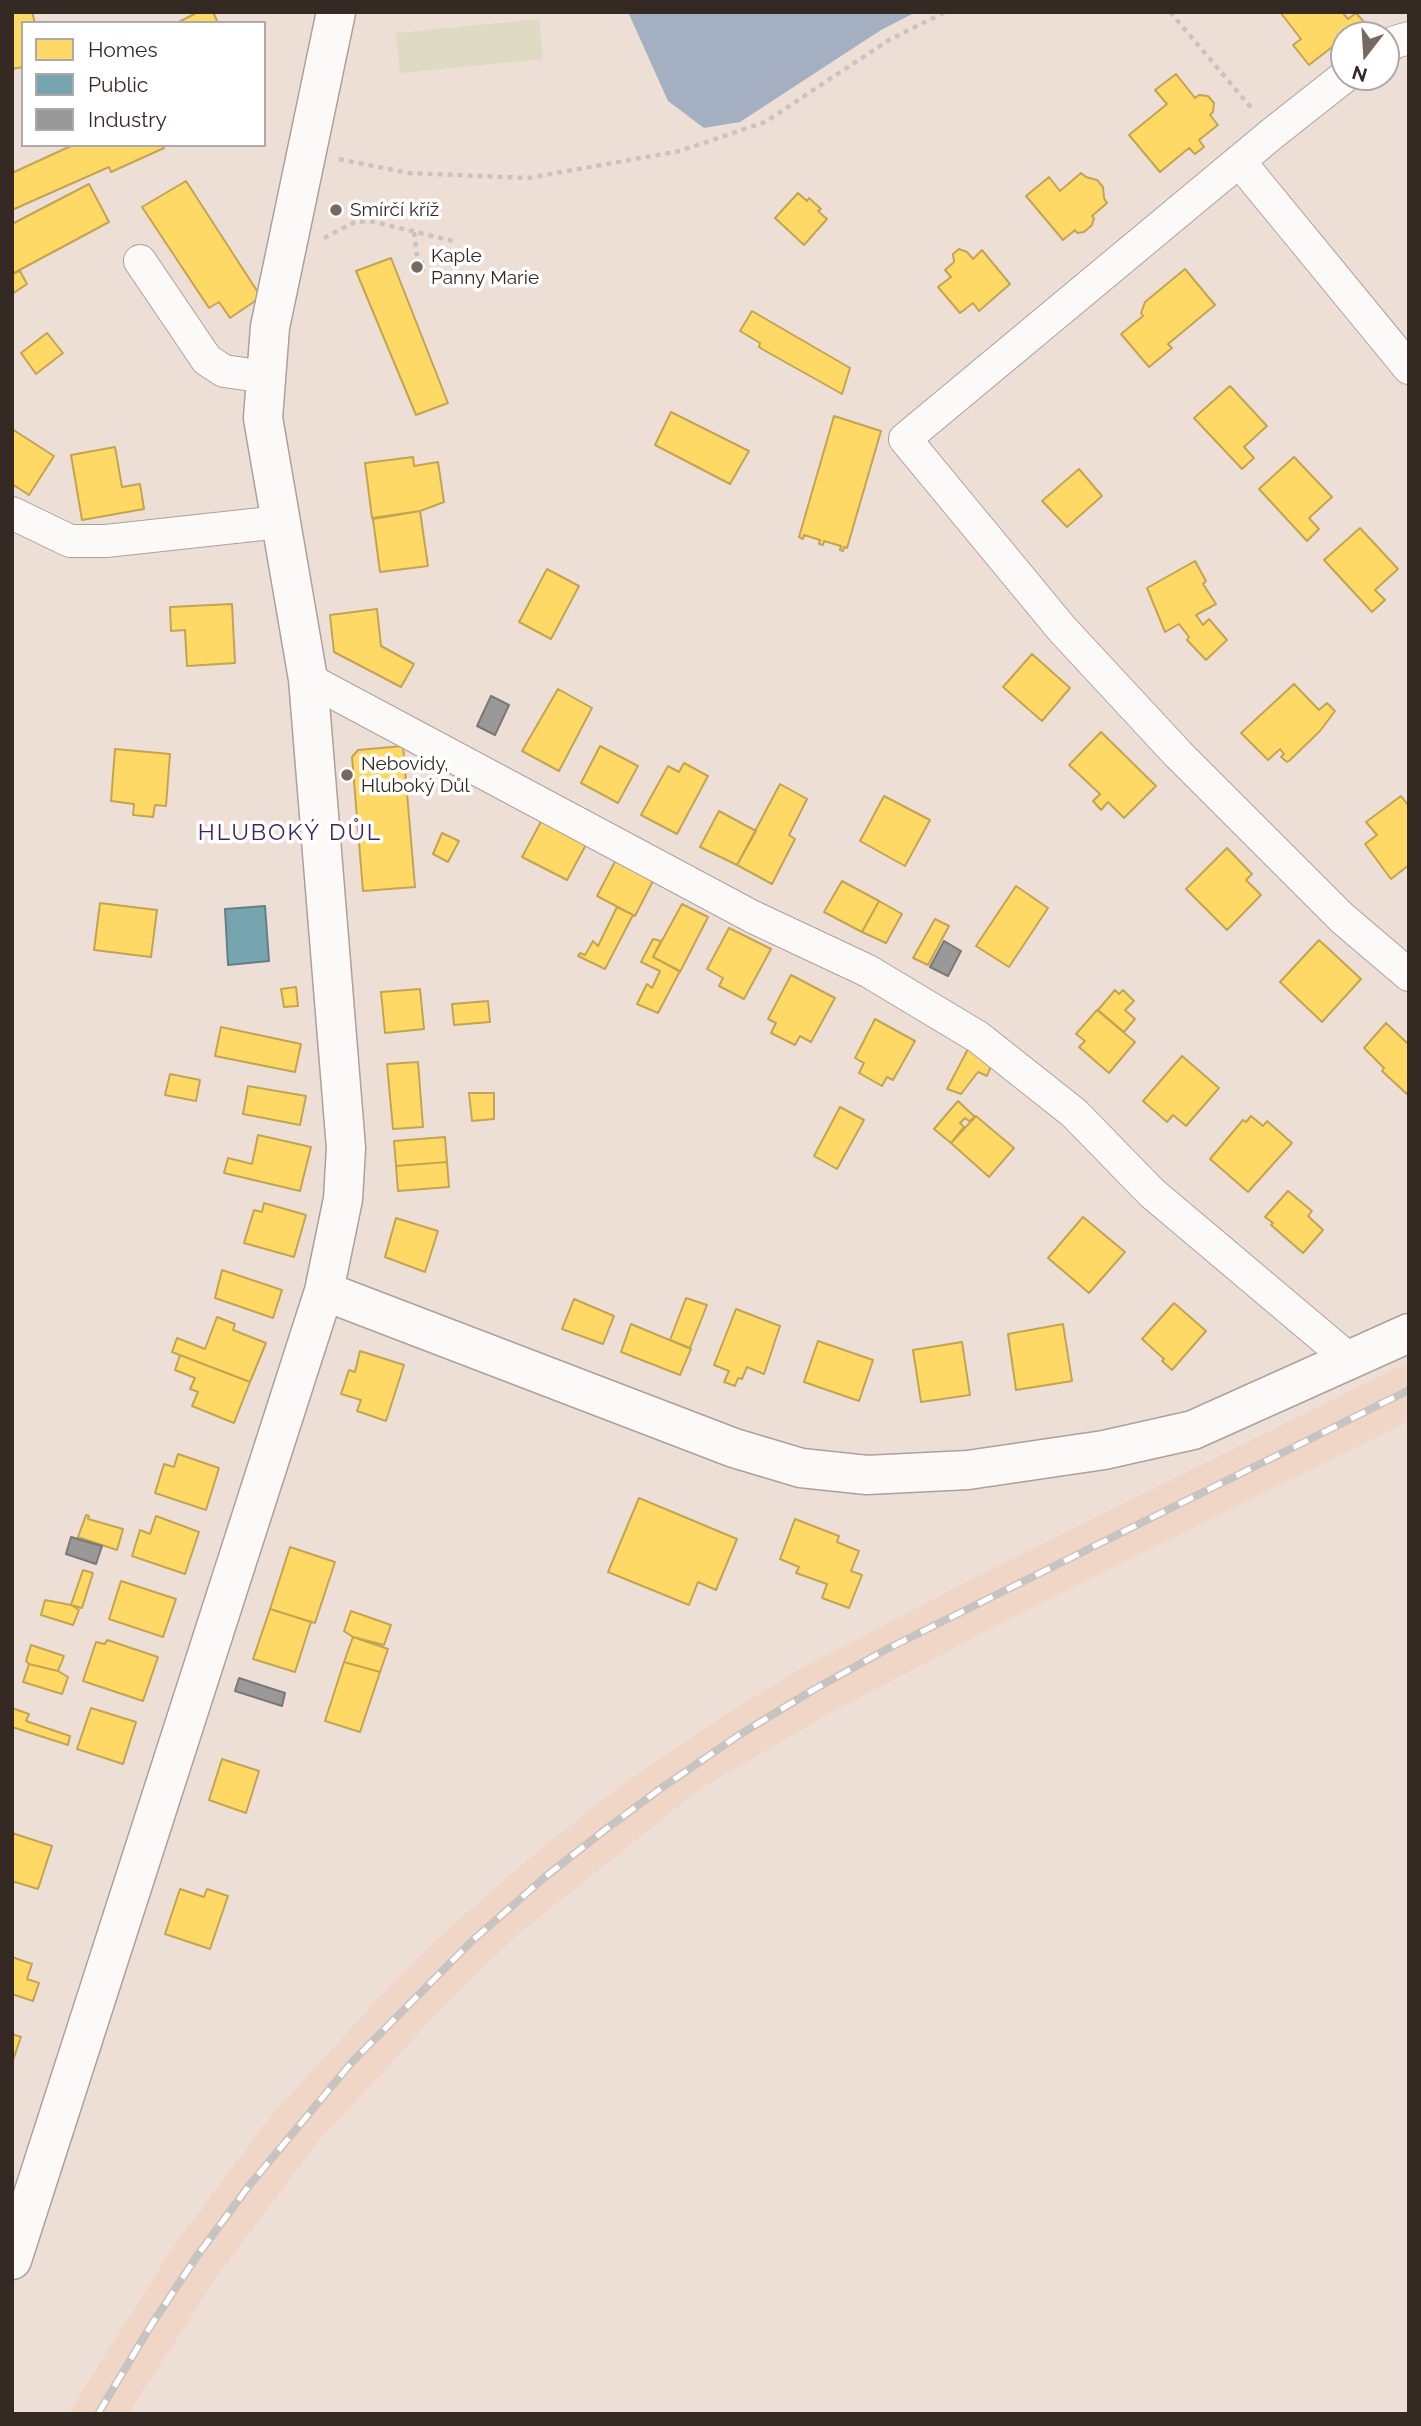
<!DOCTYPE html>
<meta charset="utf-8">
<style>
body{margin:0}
#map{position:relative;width:1421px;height:2426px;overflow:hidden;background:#eedfd6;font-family:Raleway,sans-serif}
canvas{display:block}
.frame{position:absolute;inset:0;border:14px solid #342923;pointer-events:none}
.legend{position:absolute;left:21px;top:21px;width:245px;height:126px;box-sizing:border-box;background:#fff;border:2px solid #aea9a7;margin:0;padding:9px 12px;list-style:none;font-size:21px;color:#342923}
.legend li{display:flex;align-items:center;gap:14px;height:35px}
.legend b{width:35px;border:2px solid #aea9a7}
.north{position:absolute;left:1330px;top:21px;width:70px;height:70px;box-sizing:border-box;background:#fff;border:2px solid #aea9a7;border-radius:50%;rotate:197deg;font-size:19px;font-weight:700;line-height:28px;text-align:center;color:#342923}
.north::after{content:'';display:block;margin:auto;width:24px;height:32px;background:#756962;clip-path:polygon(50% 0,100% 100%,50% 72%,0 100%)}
</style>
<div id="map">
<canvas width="1421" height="2426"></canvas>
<div class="frame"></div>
<ul class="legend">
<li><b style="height:19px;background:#ffd966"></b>Homes</li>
<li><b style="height:19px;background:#76a5af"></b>Public</li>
<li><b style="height:19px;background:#999"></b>Industry</li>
</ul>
<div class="north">N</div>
</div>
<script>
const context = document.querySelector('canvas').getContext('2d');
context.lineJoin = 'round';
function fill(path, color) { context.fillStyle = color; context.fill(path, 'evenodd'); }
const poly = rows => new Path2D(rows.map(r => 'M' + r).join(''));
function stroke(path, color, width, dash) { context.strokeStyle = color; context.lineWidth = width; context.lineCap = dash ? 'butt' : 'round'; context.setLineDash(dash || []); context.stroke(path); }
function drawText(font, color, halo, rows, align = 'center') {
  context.font = font + ' Raleway,sans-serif'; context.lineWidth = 7; context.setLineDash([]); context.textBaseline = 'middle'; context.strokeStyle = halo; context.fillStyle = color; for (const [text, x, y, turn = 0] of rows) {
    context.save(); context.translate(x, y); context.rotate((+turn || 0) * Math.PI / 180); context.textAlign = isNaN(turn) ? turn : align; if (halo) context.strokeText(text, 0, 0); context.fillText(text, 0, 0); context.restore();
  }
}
const built = poly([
 [1409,1362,1409,1421,1009,1619,830,1713,700,1789,518,1934,430,2021,316,2144,220,2272,128,2414,68,2414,177,2241,275,2111,392,1984,456,1922,530,1858,591,1809,646,1768,726,1714,804,1667,986,1572]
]);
const green = poly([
 [539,19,543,59,400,73,396,33]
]);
const water = poly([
 [628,12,916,12,881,30,740,122,704,128,668,101]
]);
const homes = poly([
 [12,12,32,12,35,23,23,23,23,67,12,69,12,12],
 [198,12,213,12,218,23,177,23,198,12],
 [1280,12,1342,12,1348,19,1356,13,1364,22,1309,65,1293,45,1301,39,1280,12],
 [1176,74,1195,98,1199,95,1208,96,1214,103,1213,112,1210,115,1218,125,1199,140,1204,147,1195,154,1189,148,1160,172,1129,135,1167,104,1155,90,1176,74],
 [73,145,162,145,164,148,111,172,109,167,12,210,12,173,73,145],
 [1081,173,1086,177,1097,180,1103,187,1104,198,1107,203,1092,216,1094,218,1092,225,1084,232,1077,233,1075,230,1063,240,1026,196,1049,177,1060,191,1081,173],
 [186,181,261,297,230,318,219,302,209,308,142,207,186,181],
 [89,184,109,222,12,274,12,224,89,184],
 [798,193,807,201,809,198,821,209,818,211,827,219,804,245,775,218,798,193],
 [959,249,967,252,973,259,982,250,1010,284,979,311,973,303,960,313,938,287,951,277,945,270,954,262,953,254,959,249],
 [391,258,448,403,416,415,356,271,391,258],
 [1185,269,1215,305,1168,344,1172,348,1149,367,1121,334,1143,316,1141,313,1145,302,1185,269],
 [20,271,27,284,12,294,12,274,20,271],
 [752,311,850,368,842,394,762,349,759,347,760,343,740,331,752,311],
 [47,333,63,353,36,374,21,353,47,333],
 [1230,386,1267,426,1244,447,1254,458,1242,469,1194,418,1230,386],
 [671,412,749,451,730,484,655,445,671,412],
 [834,416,881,431,847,548,844,547,843,551,840,550,841,546,824,541,823,545,819,544,820,540,804,535,803,539,799,537,834,416],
 [12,429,54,456,29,495,12,484,12,429],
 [115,447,122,487,140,484,144,509,82,520,71,455,115,447],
 [413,457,414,466,438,462,444,502,420,511,372,518,365,463,413,457],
 [1294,457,1332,497,1309,518,1319,529,1307,541,1259,489,1294,457],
 [1079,469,1102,496,1067,527,1042,501,1079,469],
 [420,511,428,566,380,572,373,519,420,511],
 [1360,528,1398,569,1375,590,1385,600,1372,612,1324,560,1360,528],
 [1195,561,1206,581,1203,584,1216,604,1196,615,1203,625,1209,619,1227,640,1206,660,1187,640,1189,637,1179,624,1165,632,1147,588,1195,561],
 [547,569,579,586,551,639,519,622,547,569],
 [232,604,235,663,187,666,185,630,171,631,170,607,232,604],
 [377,609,381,646,414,664,401,687,334,652,330,615,377,609],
 [1032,654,1070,688,1042,721,1003,687,1032,654],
 [1294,684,1319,710,1327,703,1335,711,1320,731,1290,760,1287,762,1281,757,1284,754,1280,749,1268,760,1241,733,1294,684],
 [558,689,592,708,559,771,522,751,558,689],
 [1101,732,1156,786,1124,818,1108,802,1101,810,1093,801,1100,794,1069,765,1101,732],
 [403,746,415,887,363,891,352,757,358,750,403,746],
 [600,746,638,766,618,803,581,783,600,746],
 [115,749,170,754,166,806,155,805,153,817,133,815,134,804,111,801,115,749],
 [684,763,708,776,677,834,641,815,668,766,679,772,684,763],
 [780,784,807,799,789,835,795,839,772,884,737,865,780,784],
 [884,796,930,820,905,866,860,841,884,796],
 [1401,796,1409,806,1409,865,1391,879,1365,844,1377,835,1366,822,1401,796],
 [719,811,756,831,737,865,700,847,719,811],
 [543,818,588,841,567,880,522,857,543,818],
 [442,833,459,841,448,862,433,854,442,833],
 [1227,848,1252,874,1246,880,1261,895,1227,930,1186,889,1227,848],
 [618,856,655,877,635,916,597,896,618,856],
 [842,881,879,901,862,932,824,912,842,881],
 [1016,886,1048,908,1009,967,976,946,1016,886],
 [879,901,902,914,886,943,862,932,879,901],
 [100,903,157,910,151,957,94,950,100,903],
 [682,904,708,917,680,972,653,957,682,904],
 [617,907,633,915,605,969,578,956,580,953,585,955,593,941,598,946,617,907],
 [935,919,949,926,928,965,913,958,935,919],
 [729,928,771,949,744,999,719,986,723,978,707,969,729,928],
 [653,939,661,941,653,957,680,971,658,1013,637,1004,647,984,652,988,660,971,641,962,653,939],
 [1319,940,1361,979,1322,1022,1280,982,1319,940],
 [791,975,835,998,811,1042,800,1036,795,1045,771,1033,776,1023,768,1019,791,975],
 [296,987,298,1006,284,1007,281,989,296,987],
 [420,989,424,1029,385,1033,381,992,420,989],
 [1115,990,1119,994,1123,990,1134,1001,1125,1010,1135,1019,1124,1032,1098,1010,1115,990],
 [488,1001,490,1022,454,1025,452,1004,488,1001],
 [1097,1010,1135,1042,1109,1073,1079,1047,1085,1041,1076,1034,1097,1010],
 [875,1019,915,1041,893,1080,887,1077,882,1086,859,1073,864,1063,855,1058,875,1019],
 [1386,1023,1407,1043,1409,1042,1409,1096,1382,1071,1384,1068,1364,1048,1386,1023],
 [221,1027,301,1044,295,1072,215,1056,221,1027],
 [969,1047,991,1066,987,1076,978,1072,961,1094,947,1089,969,1047],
 [1182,1056,1219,1088,1186,1126,1173,1115,1167,1122,1143,1101,1182,1056],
 [418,1062,423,1127,393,1129,387,1064,418,1062],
 [170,1074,200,1080,196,1101,165,1095,170,1074],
 [248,1086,306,1096,300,1125,243,1114,248,1086],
 [469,1093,494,1093,494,1119,472,1121,469,1093],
 [958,1101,975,1117,969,1121,965,1118,960,1123,964,1127,951,1143,934,1129,958,1101],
 [840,1107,864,1120,837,1169,814,1156,840,1107],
 [976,1116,1014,1148,989,1177,951,1143,976,1116],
 [1251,1116,1263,1126,1267,1121,1292,1143,1248,1192,1210,1159,1243,1120,1246,1122,1251,1116],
 [258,1135,311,1147,300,1191,224,1173,228,1158,252,1164,258,1135],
 [445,1137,447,1162,396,1166,394,1141,445,1137],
 [447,1162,449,1187,398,1191,396,1166,447,1162],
 [1288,1191,1312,1211,1308,1216,1323,1230,1303,1253,1271,1225,1273,1223,1265,1217,1288,1191],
 [264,1203,306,1215,294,1257,244,1243,254,1210,262,1212,264,1203],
 [1083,1217,1125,1252,1089,1293,1048,1258,1083,1217],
 [396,1218,438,1231,425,1272,385,1257,396,1218],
 [222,1270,282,1290,273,1318,215,1298,222,1270],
 [686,1298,707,1305,690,1348,670,1340,686,1298],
 [574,1299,614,1316,603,1344,562,1329,574,1299],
 [1174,1303,1206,1331,1172,1370,1162,1361,1164,1359,1142,1339,1174,1303],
 [736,1309,780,1326,764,1374,747,1367,742,1379,738,1378,735,1386,724,1382,729,1371,714,1365,736,1309],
 [217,1317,235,1324,233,1330,266,1343,250,1382,172,1352,177,1338,205,1349,217,1317],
 [631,1324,691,1349,680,1375,621,1352,631,1324],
 [1063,1324,1072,1381,1016,1390,1008,1334,1063,1324],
 [818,1341,873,1360,859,1401,804,1382,818,1341],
 [962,1342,970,1395,921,1402,913,1350,962,1342],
 [360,1351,404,1365,386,1421,357,1411,361,1400,341,1394,349,1370,355,1372,360,1351],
 [180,1355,250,1382,234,1423,192,1406,198,1392,190,1389,195,1378,175,1370,180,1355],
 [178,1454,219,1468,206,1510,155,1493,164,1464,174,1467,178,1454],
 [639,1498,737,1539,716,1590,698,1582,689,1605,608,1572,639,1498],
 [86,1515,89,1516,88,1519,123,1529,117,1550,78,1537,86,1515],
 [156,1516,199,1532,185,1574,132,1556,140,1530,150,1534,156,1516],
 [795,1519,839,1536,837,1542,859,1551,851,1571,862,1575,849,1608,822,1598,827,1584,796,1573,799,1567,780,1559,795,1519],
 [290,1547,335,1562,315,1623,270,1609,290,1547],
 [83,1570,93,1573,82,1608,71,1605,83,1570],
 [121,1581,176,1599,163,1637,109,1619,121,1581],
 [45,1600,71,1605,79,1610,73,1625,41,1615,45,1600],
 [270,1609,311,1622,295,1672,253,1659,270,1609],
 [351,1611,391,1625,384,1645,353,1637,344,1631,351,1611],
 [353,1637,388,1649,380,1672,344,1662,353,1637],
 [107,1640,158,1657,143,1701,83,1681,96,1642,105,1644,107,1640],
 [31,1645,64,1656,58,1671,29,1664,26,1661,31,1645],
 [344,1662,380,1672,360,1732,325,1721,344,1662],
 [29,1664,58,1671,68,1677,62,1694,23,1682,29,1664],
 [12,1708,29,1714,26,1721,70,1736,68,1745,12,1727,12,1708],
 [91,1708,136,1722,123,1764,77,1749,91,1708],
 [222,1759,259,1771,246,1813,209,1800,222,1759],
 [12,1833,52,1846,38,1889,12,1881,12,1833],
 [180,1889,204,1897,207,1889,228,1896,210,1949,165,1934,180,1889],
 [12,1957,32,1964,27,1979,39,1983,33,2001,12,1994,12,1957],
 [12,2034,21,2037,12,2063,12,2034]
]);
const public = poly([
 [423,262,424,270,412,271,411,264,423,262],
 [265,906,269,961,228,965,225,909,265,906]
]);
const industry = poly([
 [491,696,509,705,495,735,477,726,491,696],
 [944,941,961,951,948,976,930,967,944,941],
 [71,1537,102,1546,96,1564,66,1554,71,1537],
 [239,1678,285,1693,282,1706,235,1691,239,1678]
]);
const path = poly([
 [1170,12,1254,111],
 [339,159,409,173,528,178,680,151,765,122,889,40,945,12],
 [414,232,417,256],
 [324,238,355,222,370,221,453,241]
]);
const minor = poly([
 [1386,48,1395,42,1409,38],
 [1344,77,1273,133,905,439,1062,629,1178,754,1342,918,1409,975],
 [1239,161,1409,368],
 [140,261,207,360,224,371,266,377],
 [12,513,70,541,106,541,280,522],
 [308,679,753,917,868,971,978,1037,1074,1113,1152,1193,1350,1360]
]);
const tertiary = poly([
 [324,1291,734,1448,801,1468,867,1475,968,1470,1104,1450,1193,1430,1409,1333],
 [12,2260,324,1291,343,1199,346,1148,308,679,263,418,270,327,336,12]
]);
const rail = poly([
 [98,2414,150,2327,197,2256,248,2187,352,2062,472,1941,545,1877,606,1829,660,1789,739,1735,813,1690,887,1649,1409,1390]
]);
const markers = [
 [336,210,7,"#756962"],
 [417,267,7,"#756962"],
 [347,775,7,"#756962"]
];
const poiNames = [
 ["Smírčí kříž",350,210],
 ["Kaple",431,256],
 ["Panny Marie",431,278],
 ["Nebovidy,",361,764],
 ["Hluboký Důl",361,786]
];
const quarterNames = [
 ["HLUBOKÝ DŮL",290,833]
];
fill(built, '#f0d6c6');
fill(green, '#dedac3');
fill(water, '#a4b0c1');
fill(homes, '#ffd966');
stroke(homes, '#c2a452', 2);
fill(public, '#76a5af');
stroke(public, '#628085', 2);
fill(industry, '#999');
stroke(industry, '#7b7776', 2);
stroke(minor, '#aca19a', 34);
stroke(tertiary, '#aca19a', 41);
stroke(path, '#cac4c1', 4.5, [5, 5]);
stroke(minor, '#fcfaf9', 32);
stroke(tertiary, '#fcfaf9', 38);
stroke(rail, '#c7c3c0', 8);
stroke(rail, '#fff', 5, [16]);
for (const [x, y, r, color] of markers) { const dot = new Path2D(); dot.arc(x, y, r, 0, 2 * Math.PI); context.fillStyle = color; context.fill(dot); stroke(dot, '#fff', 2.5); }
drawText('19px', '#342923', '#fff', poiNames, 'left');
context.letterSpacing = '2px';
drawText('23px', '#3c255f', '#fff', quarterNames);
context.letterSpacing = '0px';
</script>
